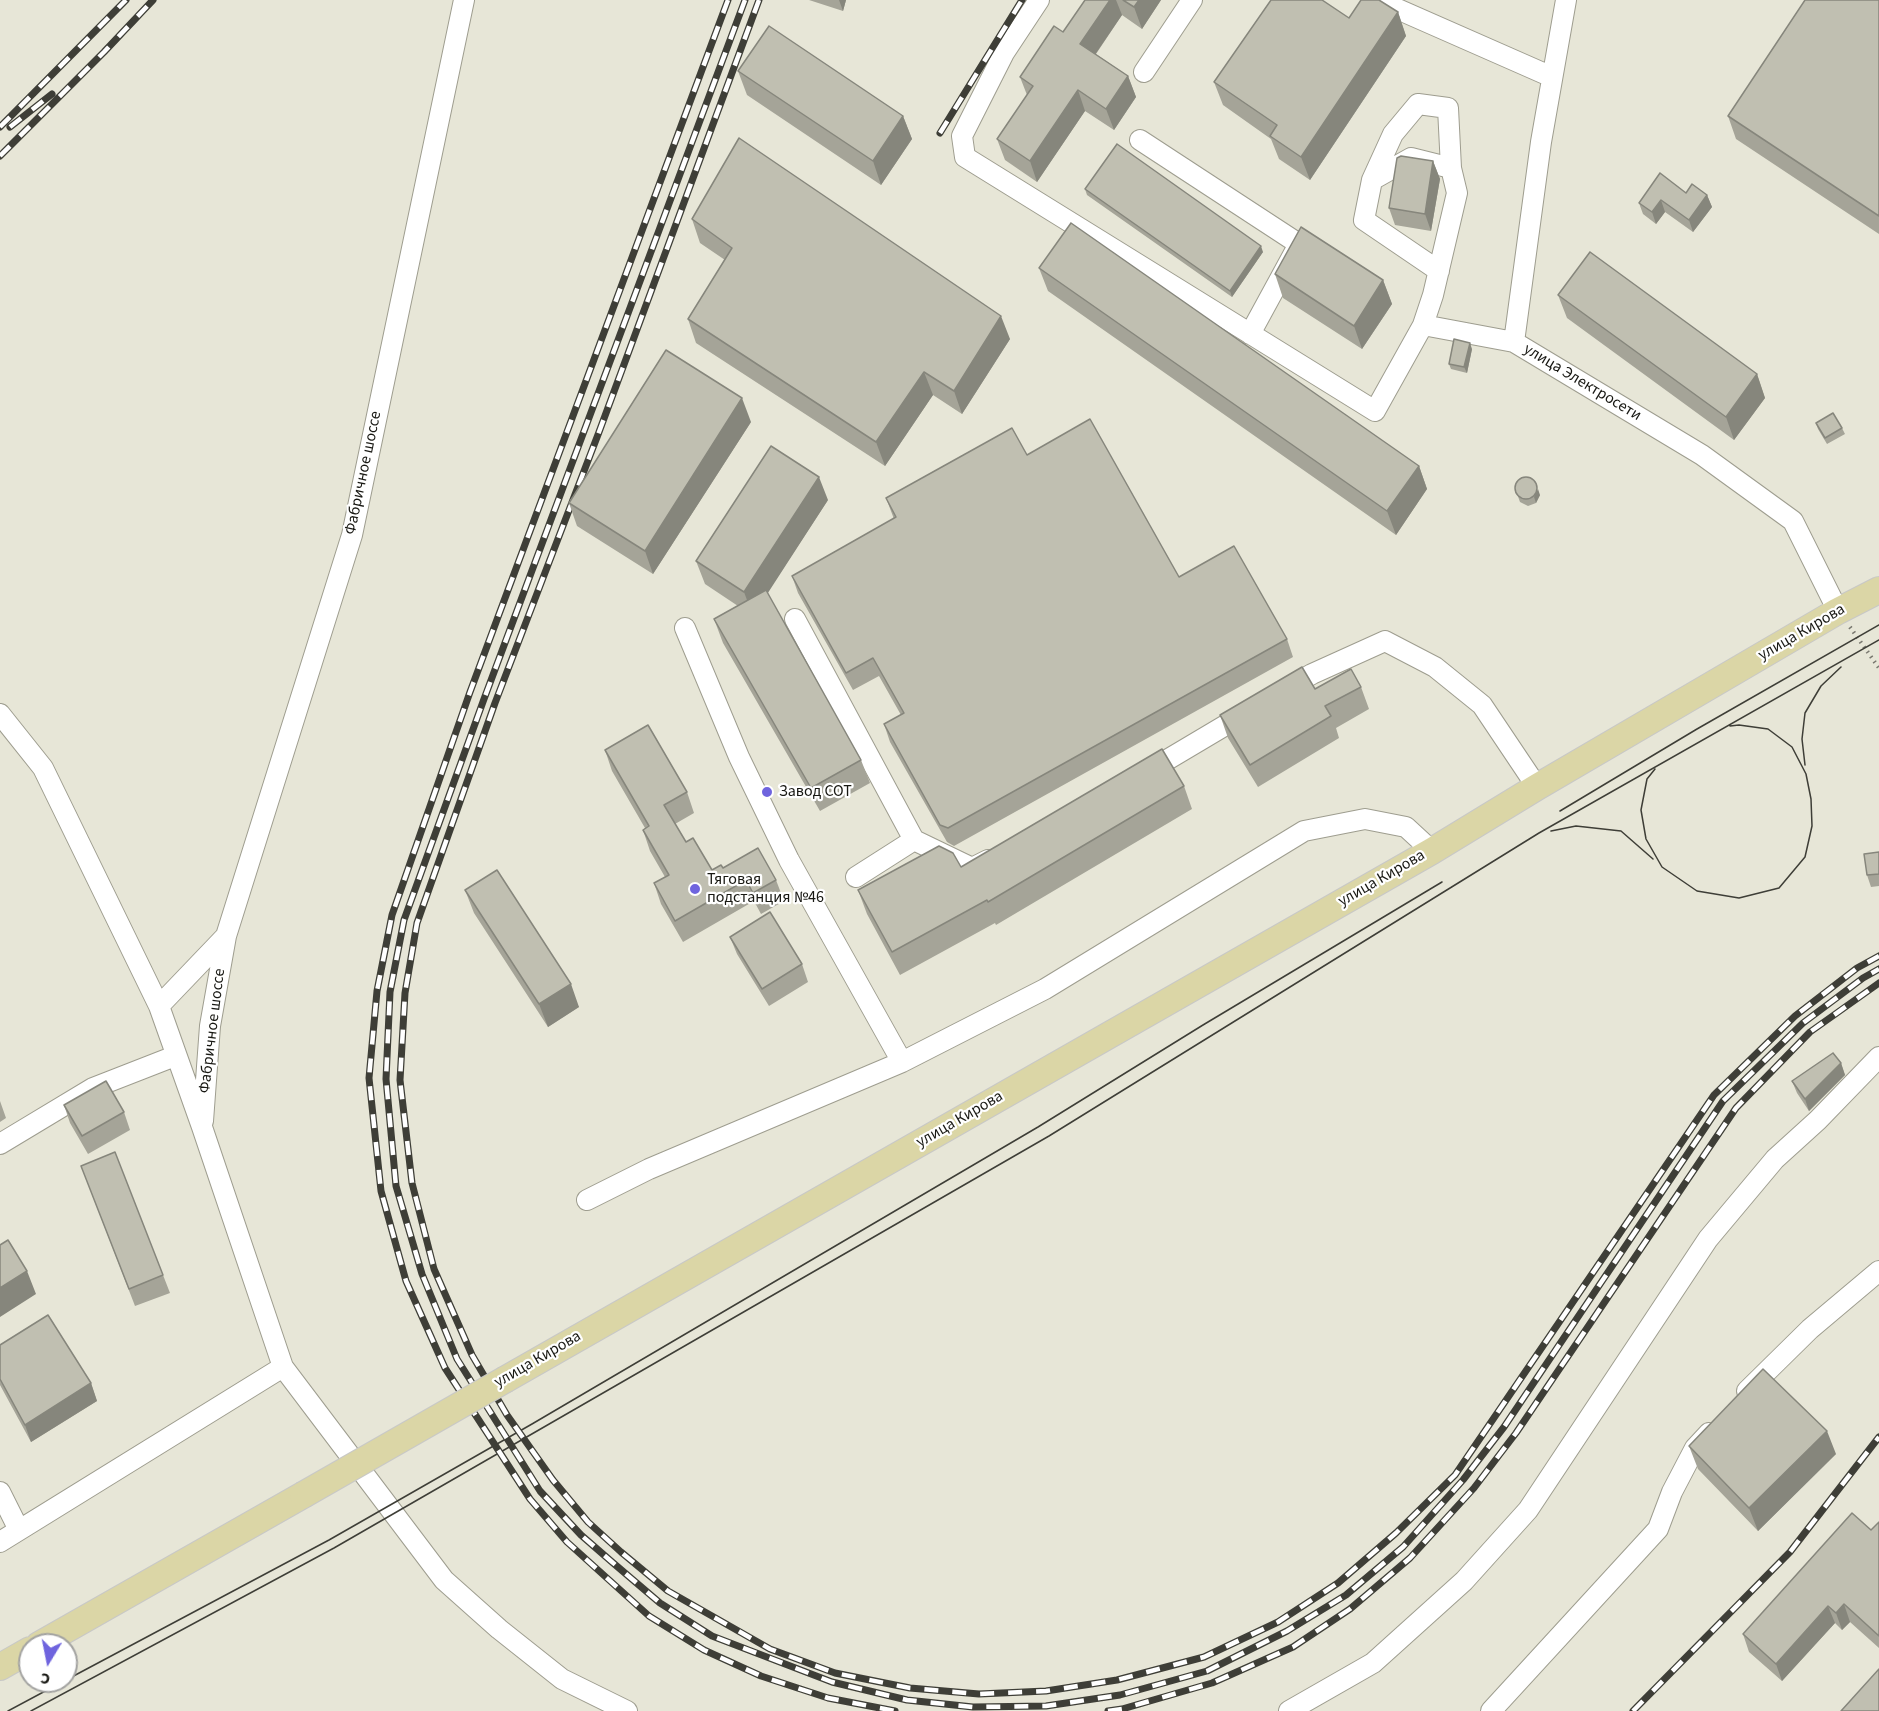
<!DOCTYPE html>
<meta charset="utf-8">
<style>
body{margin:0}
#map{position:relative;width:1879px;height:1711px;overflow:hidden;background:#e7e6d7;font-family:"Source Sans 3",sans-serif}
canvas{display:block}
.north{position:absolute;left:18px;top:1633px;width:60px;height:60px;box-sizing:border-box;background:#fff;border:2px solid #a3a3a1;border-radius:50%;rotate:190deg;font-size:16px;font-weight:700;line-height:24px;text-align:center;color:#181813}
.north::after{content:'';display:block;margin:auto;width:21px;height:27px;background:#6f64de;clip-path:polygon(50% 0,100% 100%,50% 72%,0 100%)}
</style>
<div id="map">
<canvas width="1879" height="1711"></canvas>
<div class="north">С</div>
</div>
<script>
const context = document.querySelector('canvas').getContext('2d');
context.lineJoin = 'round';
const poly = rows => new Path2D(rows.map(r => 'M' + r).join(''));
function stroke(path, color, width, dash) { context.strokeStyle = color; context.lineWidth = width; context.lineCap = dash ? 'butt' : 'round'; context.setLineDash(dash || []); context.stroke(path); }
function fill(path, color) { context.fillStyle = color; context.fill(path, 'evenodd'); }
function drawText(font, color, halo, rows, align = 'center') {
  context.font = font + ' "Source Sans 3",sans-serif'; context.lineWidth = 4.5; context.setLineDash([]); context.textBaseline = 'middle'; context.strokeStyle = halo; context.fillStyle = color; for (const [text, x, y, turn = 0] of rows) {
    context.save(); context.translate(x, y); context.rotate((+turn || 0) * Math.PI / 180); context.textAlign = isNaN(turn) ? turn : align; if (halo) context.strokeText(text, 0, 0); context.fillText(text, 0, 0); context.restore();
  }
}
const path = poly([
 [1850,627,1879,668]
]);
const minor = poly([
 [1039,0,1004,53,962,136,965,157,1375,411,1423,325,1514,342],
 [1377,0,1552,77],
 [1566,0,1541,142,1514,342,1702,455,1793,521,1838,611],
 [1144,72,1192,0],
 [1140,140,1299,244,1250,334],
 [1372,180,1393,134,1418,104,1448,108,1451,168],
 [1423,325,1433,295,1457,193,1451,168,1411,158,1372,180,1364,220,1439,271],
 [795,619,914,840,972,868,988,860],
 [685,628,739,757,789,860,902,1062],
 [1284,690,1312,674,1385,641,1435,667,1482,705,1537,787],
 [0,714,43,768,159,1006,202,1127,283,1367,444,1580,499,1629,562,1679,627,1711],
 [1145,773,1246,713],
 [856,877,914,840],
 [159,1006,226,936,352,535,464,0],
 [203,1121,210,1026,226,936],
 [0,1144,93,1088,175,1056],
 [587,1200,649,1169,902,1062,1045,989,1304,831,1365,819,1406,827,1432,851],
 [1747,1391,1810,1329,1879,1271],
 [0,1492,19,1530],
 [0,1542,283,1367],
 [1289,1711,1373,1663,1464,1581,1528,1510,1708,1239,1775,1159,1818,1120,1879,1057],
 [1491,1711,1658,1529,1672,1492,1695,1448,1709,1433]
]);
const major = poly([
 [506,1379,1432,851,1537,787,1838,611,1879,590],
 [39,1645,303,1495],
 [0,1667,30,1650]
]);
const tram = poly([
 [1805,765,1802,739,1805,713,1821,686,1841,667],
 [1655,769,1647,779,1641,810,1646,839,1662,867,1697,891,1739,898,1779,888,1805,857,1812,826,1811,799,1806,774,1792,747,1768,729,1739,725,1730,726],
 [1560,811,1697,729,1879,625],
 [1551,831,1576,826,1621,831,1653,859],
 [66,1680,329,1540,532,1424,1038,1127,1203,1025,1442,882],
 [8,1711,64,1681],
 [31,1711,334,1548,1049,1136,1539,833,1879,640]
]);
const rail = poly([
 [728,0,470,692,392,915,377,991,369,1078,381,1191,406,1281,445,1368,530,1499,567,1542,649,1616,704,1650,761,1676,828,1698,895,1711],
 [745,0,484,699,404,920,390,992,386,1079,396,1186,422,1274,457,1359,540,1491,581,1535,612,1562,660,1603,712,1636,832,1682,907,1700,973,1707,1046,1706,1120,1695,1207,1671,1287,1631,1346,1595,1403,1547,1463,1480,1504,1427,1723,1101,1803,1023,1863,978,1879,969],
 [759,0,599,432,495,703,417,923,405,993,400,1080,412,1183,434,1269,472,1355,507,1415,553,1480,588,1522,621,1552,668,1591,770,1649,835,1673,910,1688,979,1694,1046,1691,1117,1680,1204,1657,1278,1622,1338,1583,1396,1533,1455,1475,1714,1095,1795,1016,1857,968,1879,956],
 [0,127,126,0],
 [10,127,52,94],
 [940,133,1022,0],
 [0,156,104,52,153,0],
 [1108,1711,1122,1709,1212,1683,1293,1647,1350,1609,1410,1558,1474,1488,1516,1433,1736,1108,1810,1032,1879,983],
 [1633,1711,1790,1552,1879,1437]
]);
const majorBridge = poly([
 [303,1495,506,1379]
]);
const wall = poly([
 [809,0,846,0,843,11],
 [1085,0,1161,0,1142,29,1122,15,1096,54,1128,76,1136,97,1114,130,1085,111,1037,182,1005,160,997,139,1027,95,1020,77,1063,32],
 [1879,0,1879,234,1736,139,1728,116],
 [1398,12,1406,36,1310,180,1279,159,1271,139,1223,105,1214,82,1349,18],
 [738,71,903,116,912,139,881,185,747,95],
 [1433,161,1440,179,1431,231,1395,225,1389,208],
 [1085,189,1263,252,1232,297,1087,195],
 [1686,193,1707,195,1712,207,1693,232,1665,212,1656,224,1643,214,1639,203],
 [692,219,1010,339,962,414,933,395,885,466,696,343,688,319,725,260,700,243],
 [1039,268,1419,466,1427,489,1396,535,1048,291],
 [1275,274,1383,280,1392,304,1362,349,1283,298],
 [1558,295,1757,374,1765,398,1734,440,1567,318],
 [1472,349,1467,373,1451,369,1449,364],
 [751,422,653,574,577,526,569,503],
 [1816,423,1842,428,1845,434,1827,444,1818,429],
 [1027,455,1179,577,1287,639,1293,657,954,846,947,842,890,742,884,724,901,715,879,676,853,690,798,593,792,576,894,519,886,498],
 [1515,488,1540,495,1536,503,1528,506,1520,502],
 [828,500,767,593,861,760,870,783,820,811,723,643,714,619,738,606,705,584,696,561],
 [1361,687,1369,709,1336,728,1339,738,1258,787,1228,738,1220,715,1315,689],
 [605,750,687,792,694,813,675,824,686,842,712,870,723,868,776,880,784,901,761,914,754,901,683,942,661,904,654,883,665,877,650,851,643,830,645,828,612,771],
 [1184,786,1192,809,996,925,995,923,900,975,867,914,858,890,961,867],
 [1879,852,1879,886,1871,887,1867,875],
 [465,890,579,1007,548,1027,474,913],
 [730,937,802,964,808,982,769,1006,737,954],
 [1841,1063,1845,1075,1809,1111,1797,1093,1792,1081],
 [0,1101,6,1118,0,1122],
 [64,1105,124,1112,130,1130,88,1154,70,1123],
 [81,1166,163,1275,170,1293,135,1306],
 [0,1345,91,1383,97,1401,31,1442,0,1385],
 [1689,1446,1836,1454,1758,1531,1698,1469],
 [1879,1522,1879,1648,1850,1622,1842,1630,1835,1623,1782,1681,1749,1652,1743,1634,1871,1530]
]);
const shadedWall = poly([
 [839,0,846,0,843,11],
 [1110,0,1116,0,1122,15,1088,65,1080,44],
 [1139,0,1161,0,1142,29,1134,7],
 [1398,12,1406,36,1310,180,1301,157],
 [1128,76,1136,97,1114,130,1106,109],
 [1078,90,1085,111,1037,182,1030,161],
 [903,116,912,139,881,185,873,161],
 [1433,161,1440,179,1431,231,1425,214],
 [1707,195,1712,207,1693,232,1689,220],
 [1661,200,1665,212,1656,224,1652,212],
 [1261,246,1263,252,1232,297,1230,291],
 [1383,280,1392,304,1362,349,1354,326],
 [1001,316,1010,339,962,414,954,391],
 [1470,343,1472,349,1467,373,1464,367],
 [924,372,933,395,885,466,876,442],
 [1757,374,1765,398,1734,440,1726,417],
 [742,398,751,422,653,574,645,551],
 [1419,466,1427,489,1396,535,1387,511],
 [819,477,828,500,753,616,744,592],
 [1538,489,1540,495,1536,503,1534,497],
 [571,984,579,1007,548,1027,539,1004],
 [1841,1063,1845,1075,1809,1111,1805,1099],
 [27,1271,36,1294,0,1317,0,1288],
 [91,1383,97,1401,31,1442,25,1425],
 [1827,1431,1836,1454,1758,1531,1749,1508],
 [1844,1604,1850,1622,1842,1630,1836,1613],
 [1828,1606,1835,1623,1782,1681,1776,1664]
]);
const building = poly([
 [1085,0,1110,0,1080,44,1128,76,1106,109,1078,90,1030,161,997,139,1033,86,1020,77,1054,26,1063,32,1085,0],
 [1123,0,1139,0,1134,7,1123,0],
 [1271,0,1322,0,1349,18,1361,0,1379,0,1398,12,1301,157,1270,136,1277,125,1214,82,1271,0],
 [1805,0,1879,0,1879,216,1728,116,1805,0],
 [769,26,903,116,873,161,738,71,769,26],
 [739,138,1001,316,954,391,924,372,876,442,688,319,732,248,692,219,739,138],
 [1117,144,1261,246,1230,291,1085,189,1117,144],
 [1401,156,1433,161,1425,214,1389,208,1397,158,1401,156],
 [1660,173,1686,193,1692,184,1707,195,1689,220,1661,200,1652,212,1639,203,1660,173],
 [1071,223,1419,466,1387,511,1039,268,1071,223],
 [1301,227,1383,280,1354,326,1275,274,1301,227],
 [1590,252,1757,374,1726,417,1558,295,1590,252],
 [1454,339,1470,343,1464,367,1449,364,1454,339],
 [666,350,742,398,645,551,569,503,666,350],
 [1833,413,1842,428,1825,438,1816,423,1833,413],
 [1090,419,1179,577,1234,546,1287,639,948,828,940,825,884,724,904,713,873,658,846,673,792,576,896,517,886,498,1012,428,1027,455,1090,419],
 [771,446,819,477,744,592,696,561,771,446],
 '1515 488a11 11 0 1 1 22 0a11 11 0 1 1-22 0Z',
 [766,590,861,760,811,788,714,619,766,590],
 [1302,667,1315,689,1351,669,1361,687,1325,706,1331,716,1250,765,1220,715,1302,667],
 [648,725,687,792,664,805,686,842,693,838,712,870,721,865,723,868,758,848,776,880,753,893,746,880,675,921,654,883,669,875,643,830,649,826,605,750,648,725],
 [1162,749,1184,786,988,902,987,900,892,952,858,890,939,846,953,853,961,867,1162,749],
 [1879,852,1879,874,1867,875,1864,854,1879,852],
 [497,870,571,984,539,1004,465,890,497,870],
 [770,912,802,964,762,989,730,937,770,912],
 [1833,1053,1841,1063,1805,1099,1792,1081,1833,1053],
 [106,1081,124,1112,82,1136,64,1105,106,1081],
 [115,1152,163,1275,129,1289,81,1166,115,1152],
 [8,1240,27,1271,0,1288,0,1245,8,1240],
 [48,1315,91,1383,25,1425,0,1379,0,1345,48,1315],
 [1763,1369,1827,1431,1749,1508,1689,1446,1763,1369],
 [1852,1513,1871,1530,1879,1522,1879,1636,1844,1604,1836,1613,1828,1606,1776,1664,1743,1634,1852,1513],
 [1879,1669,1879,1711,1841,1711,1879,1669]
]);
const markers = [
 [767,792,6,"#6f64de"],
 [695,889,6,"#6f64de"]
];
const streetNames = [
 ["улица Электросети",1582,383,31],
 ["Фабричное шоссе",364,473,-78],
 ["улица Кирова",1802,633,-30],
 ["улица Кирова",1382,879,-30],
 ["Фабричное шоссе",213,1031,-83],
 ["улица Кирова",960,1120,-30],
 ["улица Кирова",538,1360,-30]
];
const poiNames = [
 ["Завод СОТ",779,792],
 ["Тяговая",707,880],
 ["подстанция №46",707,898]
];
stroke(minor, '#9e9d8f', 22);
stroke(major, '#c8c8c6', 28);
stroke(path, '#79786f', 4, [1.5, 4.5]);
stroke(minor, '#fff', 20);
stroke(major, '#dbd6a6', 26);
stroke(tram, '#3e3e37', 1.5);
stroke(rail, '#3e3e37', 7);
stroke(rail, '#fff', 4.5, [14]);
stroke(majorBridge, '#c8c8c6', 28, []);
stroke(majorBridge, '#dbd6a6', 26);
fill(wall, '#a5a498');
fill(shadedWall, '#86867c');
fill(building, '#c0bfb1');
stroke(building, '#86867c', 1.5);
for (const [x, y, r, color] of markers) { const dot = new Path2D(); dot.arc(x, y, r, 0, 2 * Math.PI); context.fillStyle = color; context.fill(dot); stroke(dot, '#fff', 2); }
drawText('16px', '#181813', '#fff', streetNames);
drawText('16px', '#181813', '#fff', poiNames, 'left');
</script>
